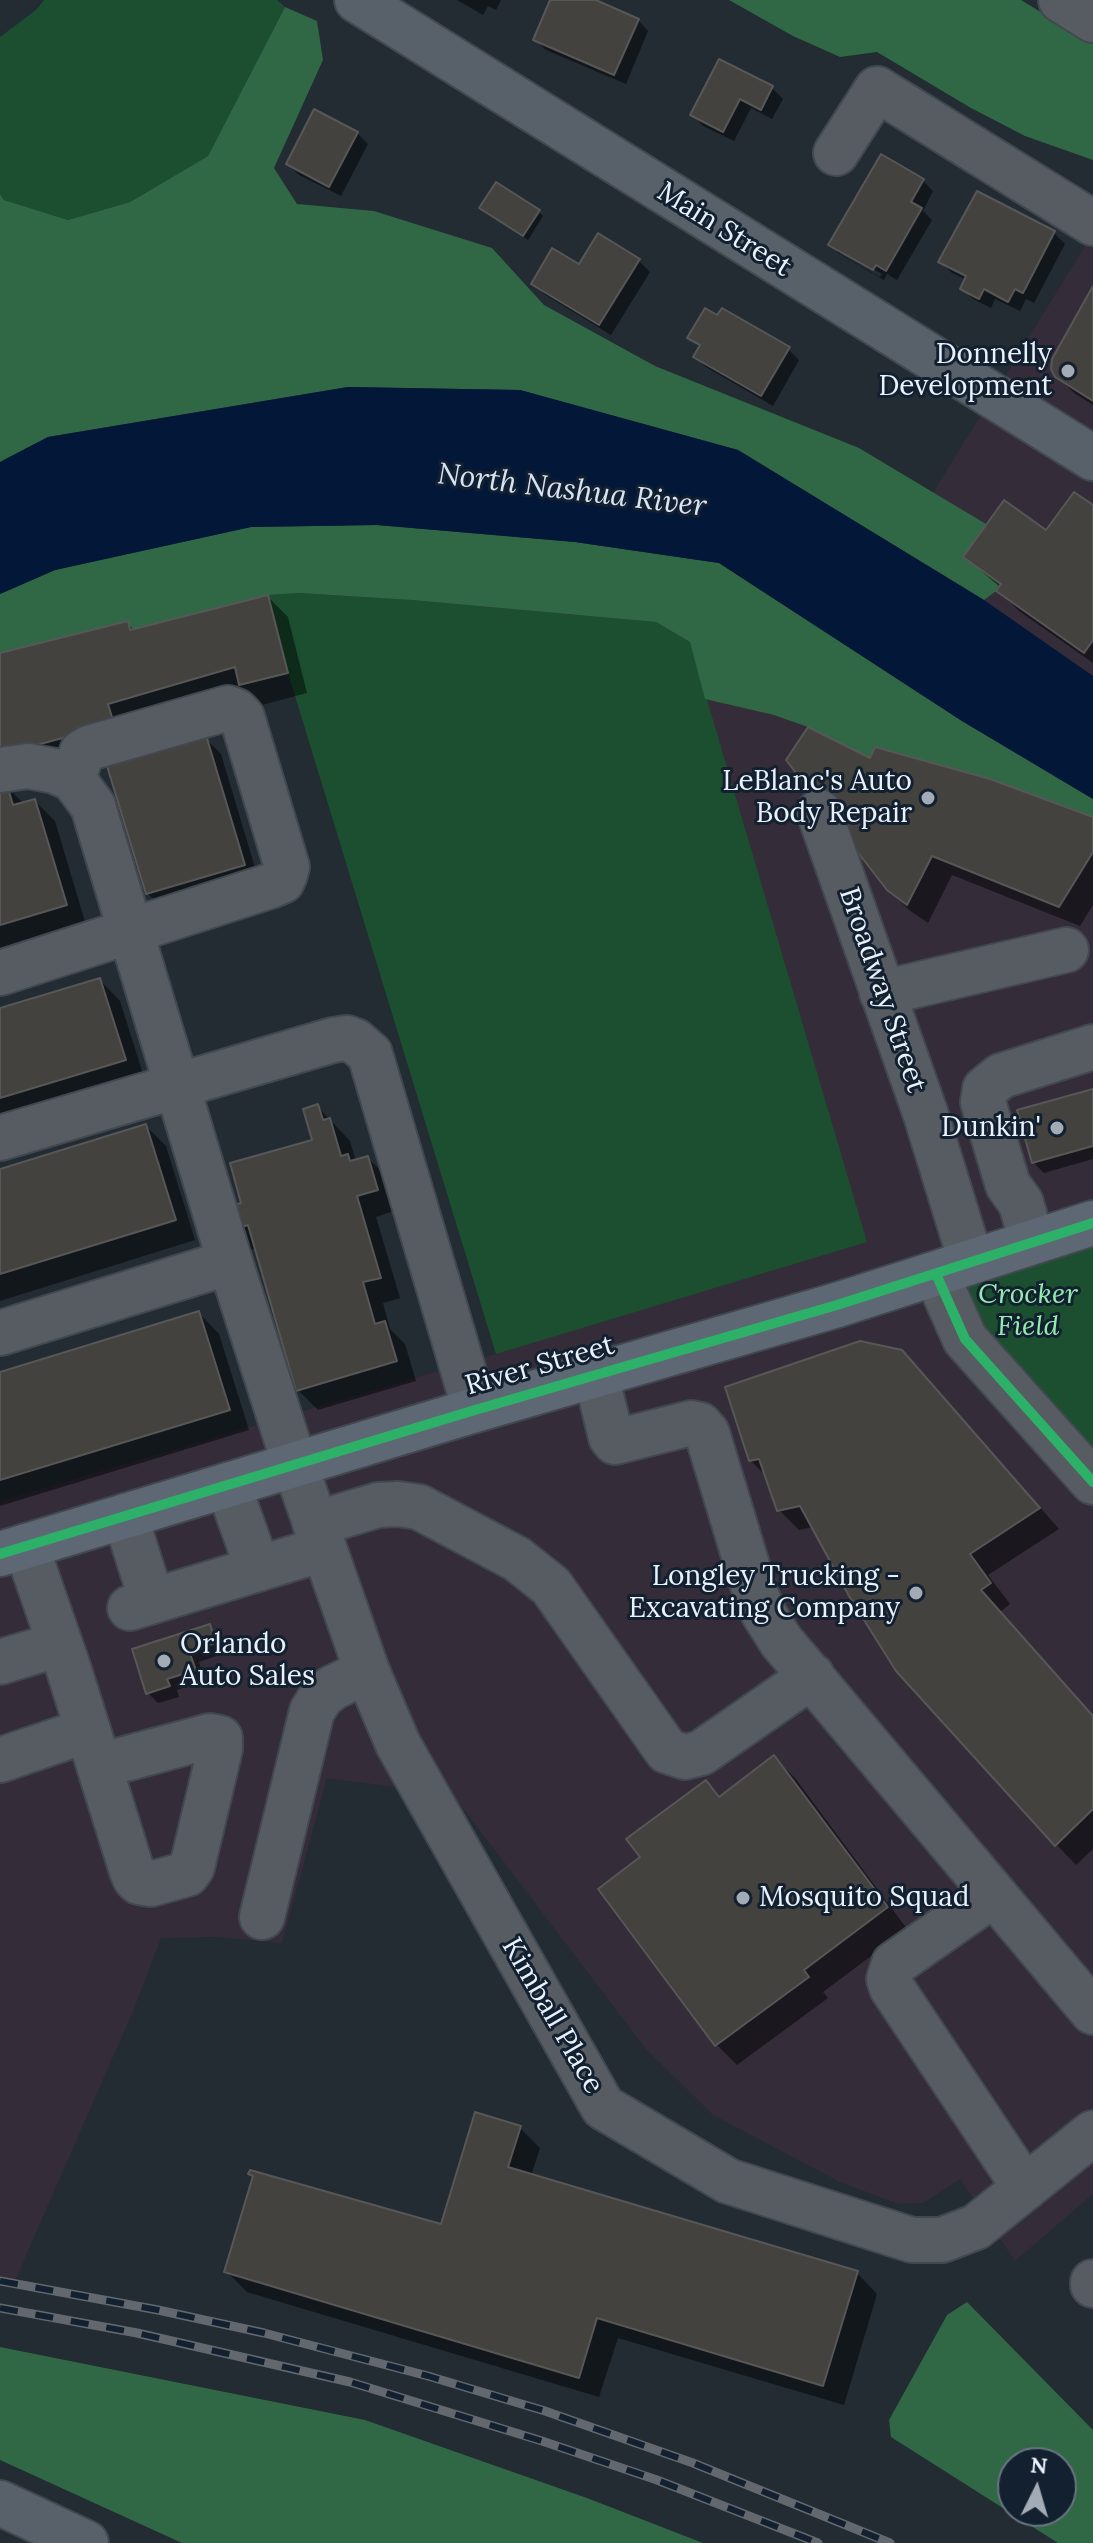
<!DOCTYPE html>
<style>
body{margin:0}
#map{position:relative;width:1093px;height:2543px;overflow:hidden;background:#232b33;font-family:Lora,serif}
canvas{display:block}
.north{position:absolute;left:997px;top:2447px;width:80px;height:80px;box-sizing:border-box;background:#13202f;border:2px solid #687481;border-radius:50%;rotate:5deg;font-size:22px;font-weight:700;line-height:32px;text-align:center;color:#e8f1fc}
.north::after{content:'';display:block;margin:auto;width:28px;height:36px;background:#a3acb6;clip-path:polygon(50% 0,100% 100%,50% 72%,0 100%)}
</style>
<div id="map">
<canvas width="1093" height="2543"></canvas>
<div class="north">N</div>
</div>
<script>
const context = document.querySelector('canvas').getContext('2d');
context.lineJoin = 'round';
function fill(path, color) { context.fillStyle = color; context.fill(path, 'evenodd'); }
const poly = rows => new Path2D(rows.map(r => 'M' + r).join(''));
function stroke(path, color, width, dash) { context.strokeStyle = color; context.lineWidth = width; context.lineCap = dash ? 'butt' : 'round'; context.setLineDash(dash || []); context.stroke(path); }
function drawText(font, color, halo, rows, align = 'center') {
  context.font = font + ' Lora,serif'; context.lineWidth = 6; context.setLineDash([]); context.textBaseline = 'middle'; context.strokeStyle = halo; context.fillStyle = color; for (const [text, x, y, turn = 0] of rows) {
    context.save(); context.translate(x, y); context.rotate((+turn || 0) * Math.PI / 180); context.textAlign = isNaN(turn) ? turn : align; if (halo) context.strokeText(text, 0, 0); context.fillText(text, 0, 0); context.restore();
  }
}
const commercial = poly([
 [1093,233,1093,676,899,548],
 [251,527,575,542,1093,799,1093,2194,1015,2261,960,2179,923,2203,898,2204,840,2182,713,2115,646,2049,449,1790,425,1791,327,1778,282,1943,216,1937,161,1938,134,2009,14,2283,0,2281,0,1501,496,1354,268,595]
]);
const green = poly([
 [44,0,277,0,285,7,208,156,130,202,68,220,4,200,0,194,0,37,36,10],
 [299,593,412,600,656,622,690,642,867,1242,496,1354,288,673,268,595],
 [1093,1223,1093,1482,936,1274]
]);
const forest = poly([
 [729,0,1021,0,1093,44,1093,160,1025,136,971,108,877,52,840,57,793,36],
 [285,7,317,21,323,60,274,168,297,204,374,211,492,248,544,305,655,366,859,448,986,524,963,557,1001,584,996,591,984,600,738,450,520,390,348,387,48,437,0,462,0,194,4,200,68,220,130,202,208,156],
 [377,525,575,542,719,563,962,721,1093,799,1093,817,990,779,875,747,870,758,808,727,774,715,705,699,690,642,656,622,412,600,299,593,268,595,130,630,127,621,0,653,0,594,55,570,251,527],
 [967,2302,1093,2430,1093,2543,1058,2543,891,2437,889,2420,947,2315],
 [1013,2463,1061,2463,1061,2511,1013,2511],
 [0,2347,365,2420,587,2498,703,2543,182,2543,0,2460]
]);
const water = poly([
 [348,387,520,390,738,450,984,600,1093,676,1093,799,962,721,719,563,575,542,377,525,251,527,55,570,0,594,0,462,48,437]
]);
const shadow = poly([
 [457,0,501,0,496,10,488,6,483,15],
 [552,0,591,0,638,20,648,31,626,84,546,50,535,39],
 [772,88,783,99,772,119,751,108,734,141,703,126,693,115],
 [357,133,368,144,341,196,299,175,288,164],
 [923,181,933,191,923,211,932,220,897,280,887,274,884,280,841,255,830,244],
 [840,249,882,274,880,277,840,254],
 [978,193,1054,233,1065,244,1034,303,1026,299,1020,311,995,299,991,308,973,299,962,288,967,280,952,273,941,262],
 [481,208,538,211,543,216,528,240],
 [639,261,650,272,611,335,544,294,534,283,580,267],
 [1093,290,1093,405,1074,393,1057,376],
 [690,338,788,349,799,360,773,406,706,367,695,357,700,348],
 [1093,508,1093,663,1019,611,999,591,1001,588,965,557,1047,533],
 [268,597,288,617,307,693,262,705,247,690,127,724,0,781,0,655,127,623,135,631],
 [205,738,221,754,259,881,164,909,147,893],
 [871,761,1093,819,1093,905,1080,926,952,875,928,923,909,910,888,889],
 [7,787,24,804,35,801,55,821,86,925,0,951,0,789],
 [100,980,120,1001,145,1080,0,1125,0,1010],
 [1093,1091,1093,1159,1044,1173,1033,1162],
 [317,1106,350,1141,356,1161,368,1158,388,1178,397,1210,376,1217,400,1298,383,1303,390,1329,405,1344,416,1381,318,1410,298,1390,256,1248,244,1252,223,1232,244,1204,314,1141],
 [146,1126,166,1146,195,1240,0,1301,0,1171],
 [199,1313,219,1334,249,1430,0,1506,0,1374],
 [922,1373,1059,1529,988,1575,1010,1604,1000,1612,1093,1716,1093,1849,1076,1865,1056,1844,814,1527,799,1530,779,1510,767,1477,750,1460],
 [209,1627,220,1638,225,1653,199,1662,205,1681,177,1690,179,1697,158,1703,147,1692],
 [774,1758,795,1778,907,1929,823,1992,828,1998,737,2065,717,2045,643,1858,706,1783,721,1798],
 [519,2127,540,2148,531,2176,857,2273,877,2294,844,2405,618,2338,599,2397,247,2292,226,2271,255,2178,251,2174,442,2226]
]);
const building = poly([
 [550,0,596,0,639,19,614,75,533,40,550,0],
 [719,59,773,86,761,110,740,99,723,132,690,115,719,59],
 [314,109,358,132,329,187,286,164,314,109],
 [881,154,924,179,911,202,922,208,886,271,876,265,873,270,828,245,881,154],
 [496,182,540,210,523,236,479,208,496,182],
 [977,191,1055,231,1023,293,1015,289,1008,302,984,289,979,299,960,289,966,276,938,262,977,191],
 [598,233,640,259,599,325,531,284,552,248,579,264,598,233],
 [1093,286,1093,401,1055,377,1051,369,1052,359,1093,286],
 [705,308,717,315,722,308,790,347,761,396,693,357,700,345,687,338,705,308],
 [1074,492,1093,505,1093,640,1084,653,996,591,1001,584,963,557,1004,500,1046,530,1074,492],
 [268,595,288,673,239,685,235,667,108,704,114,724,0,755,0,653,128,621,130,630,268,595],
 [808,727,870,758,875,747,990,779,1093,817,1093,852,1059,907,932,856,907,905,887,890,786,760,808,727],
 [206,735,245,865,146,894,107,766,206,735],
 [7,785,13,805,35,799,67,905,0,925,0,787,7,785],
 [100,978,126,1060,0,1098,0,1008,100,978],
 [1093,1089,1093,1146,1032,1163,1017,1110,1093,1089],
 [318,1104,323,1120,330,1118,341,1156,348,1154,350,1161,368,1156,378,1190,357,1196,381,1278,363,1282,375,1324,385,1321,397,1361,296,1391,248,1225,221,1233,215,1210,241,1203,230,1163,312,1140,303,1109,318,1104],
 [146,1124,176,1220,0,1274,0,1169,146,1124],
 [199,1311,230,1410,0,1480,0,1372,199,1311],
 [860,1341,902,1350,1040,1508,970,1554,991,1583,981,1590,1093,1716,1093,1809,1055,1846,896,1671,849,1596,800,1506,777,1511,759,1459,749,1461,725,1387,860,1341],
 [210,1624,216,1643,189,1651,196,1670,167,1679,170,1686,146,1694,132,1649,210,1624],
 [774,1755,888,1907,804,1970,809,1977,715,2046,598,1889,640,1857,626,1839,638,1830,706,1780,719,1797,774,1755],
 [475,2112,521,2126,508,2167,858,2271,823,2386,597,2318,579,2378,224,2272,253,2176,248,2174,250,2170,441,2224,475,2112]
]);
const minor = poly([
 [1061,0,1093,20],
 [836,153,877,89,1093,223],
 [0,770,28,766,55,771,73,779,93,806,230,1262,295,1465,367,1671,398,1744,603,2107,728,2181,912,2240,942,2240,976,2227,1093,2133],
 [819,812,926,1115,971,1261],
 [0,973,270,886,282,881,285,874,287,867,242,717,236,711,228,708,89,748,82,752,73,779],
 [882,993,1066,950],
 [0,1138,333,1040,347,1038,355,1041,370,1054,475,1410],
 [1032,1242,1021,1203,1008,1185,986,1112,983,1102,985,1089,1001,1076,1093,1047],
 [936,1274,965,1339,1093,1482],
 [0,1333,230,1262],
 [596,1375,611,1437,615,1442,691,1423,700,1425,707,1433,755,1592,764,1614,781,1641,1093,2012],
 [228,1485,258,1569],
 [125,1516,152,1601],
 [315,1524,378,1505,398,1504,419,1507,517,1559,551,1586,667,1751,685,1757,701,1753,812,1676],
 [26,1546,68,1667,86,1724,132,1871,135,1878,139,1882,151,1884,187,1874,192,1867,220,1749,220,1738,210,1736,99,1766],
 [130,1608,323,1549],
 [0,1662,60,1644],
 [0,1760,88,1730],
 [994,1894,894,1964,889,1979,892,1988,1025,2188],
 [262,1917,312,1711,321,1697,332,1688,367,1671],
 [1093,2282,1093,2285]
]);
const major = poly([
 [357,0,1093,458],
 [0,2503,86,2543]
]);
const highway = poly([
 [0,1554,475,1410,837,1305,1093,1223]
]);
const rail = poly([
 [0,2281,158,2310,264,2333,428,2376,545,2411,693,2463,890,2543],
 [0,2308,137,2333,350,2382,542,2441,657,2480,818,2543]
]);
const cycleway = poly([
 [936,1274,965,1339,1093,1482],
 [0,1554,475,1410,837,1305,1093,1223]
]);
const markers = [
 [1068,371,8,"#a3acb6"],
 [928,798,8,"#a3acb6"],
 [1057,1128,8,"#a3acb6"],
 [916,1593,8,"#a3acb6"],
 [164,1661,8,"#a3acb6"],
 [743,1898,8,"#a3acb6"]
];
const streetNames = [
 ["Main Street",724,230,32],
 ["Broadway Street",882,990,71],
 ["River Street",540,1366,-16],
 ["Kimball Place",552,2016,60]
];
const poiNames = [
 ["Donnelly",1052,355],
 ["Development",1052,387],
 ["LeBlanc's Auto",912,782],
 ["Body Repair",912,814],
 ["Dunkin'",1041,1128],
 ["Longley Trucking -",900,1577],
 ["Excavating Company",900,1609],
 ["Orlando",180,1645,"left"],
 ["Auto Sales",180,1677,"left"],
 ["Mosquito Squad",759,1898,"left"]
];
const parkNames = [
 ["Crocker",1028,1295],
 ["Field",1028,1327]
];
const waterNames = [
 ["North Nashua River",572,491,7]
];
fill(commercial, '#342c39');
fill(green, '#1b4f30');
fill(forest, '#306845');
fill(water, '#031838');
fill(shadow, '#0007');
fill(building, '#43423e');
stroke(building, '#575757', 2);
stroke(minor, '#41484f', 48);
stroke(major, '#41484f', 48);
stroke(highway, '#41484f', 48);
stroke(minor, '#575c63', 44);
stroke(major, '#58616a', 44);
stroke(highway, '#5e6874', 44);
stroke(rail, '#63686f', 9);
stroke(rail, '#13202f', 6, [18]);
stroke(cycleway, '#2db169', 10);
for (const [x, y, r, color] of markers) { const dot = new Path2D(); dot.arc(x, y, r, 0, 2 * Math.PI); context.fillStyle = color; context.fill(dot); stroke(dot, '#13202f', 3); }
drawText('28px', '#e8f1fc', '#13202f', streetNames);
drawText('28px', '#e8f1fc', '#13202f', poiNames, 'right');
drawText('italic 28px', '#93edae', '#13202f', parkNames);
drawText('italic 30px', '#d8e3f3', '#13202f', waterNames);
</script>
